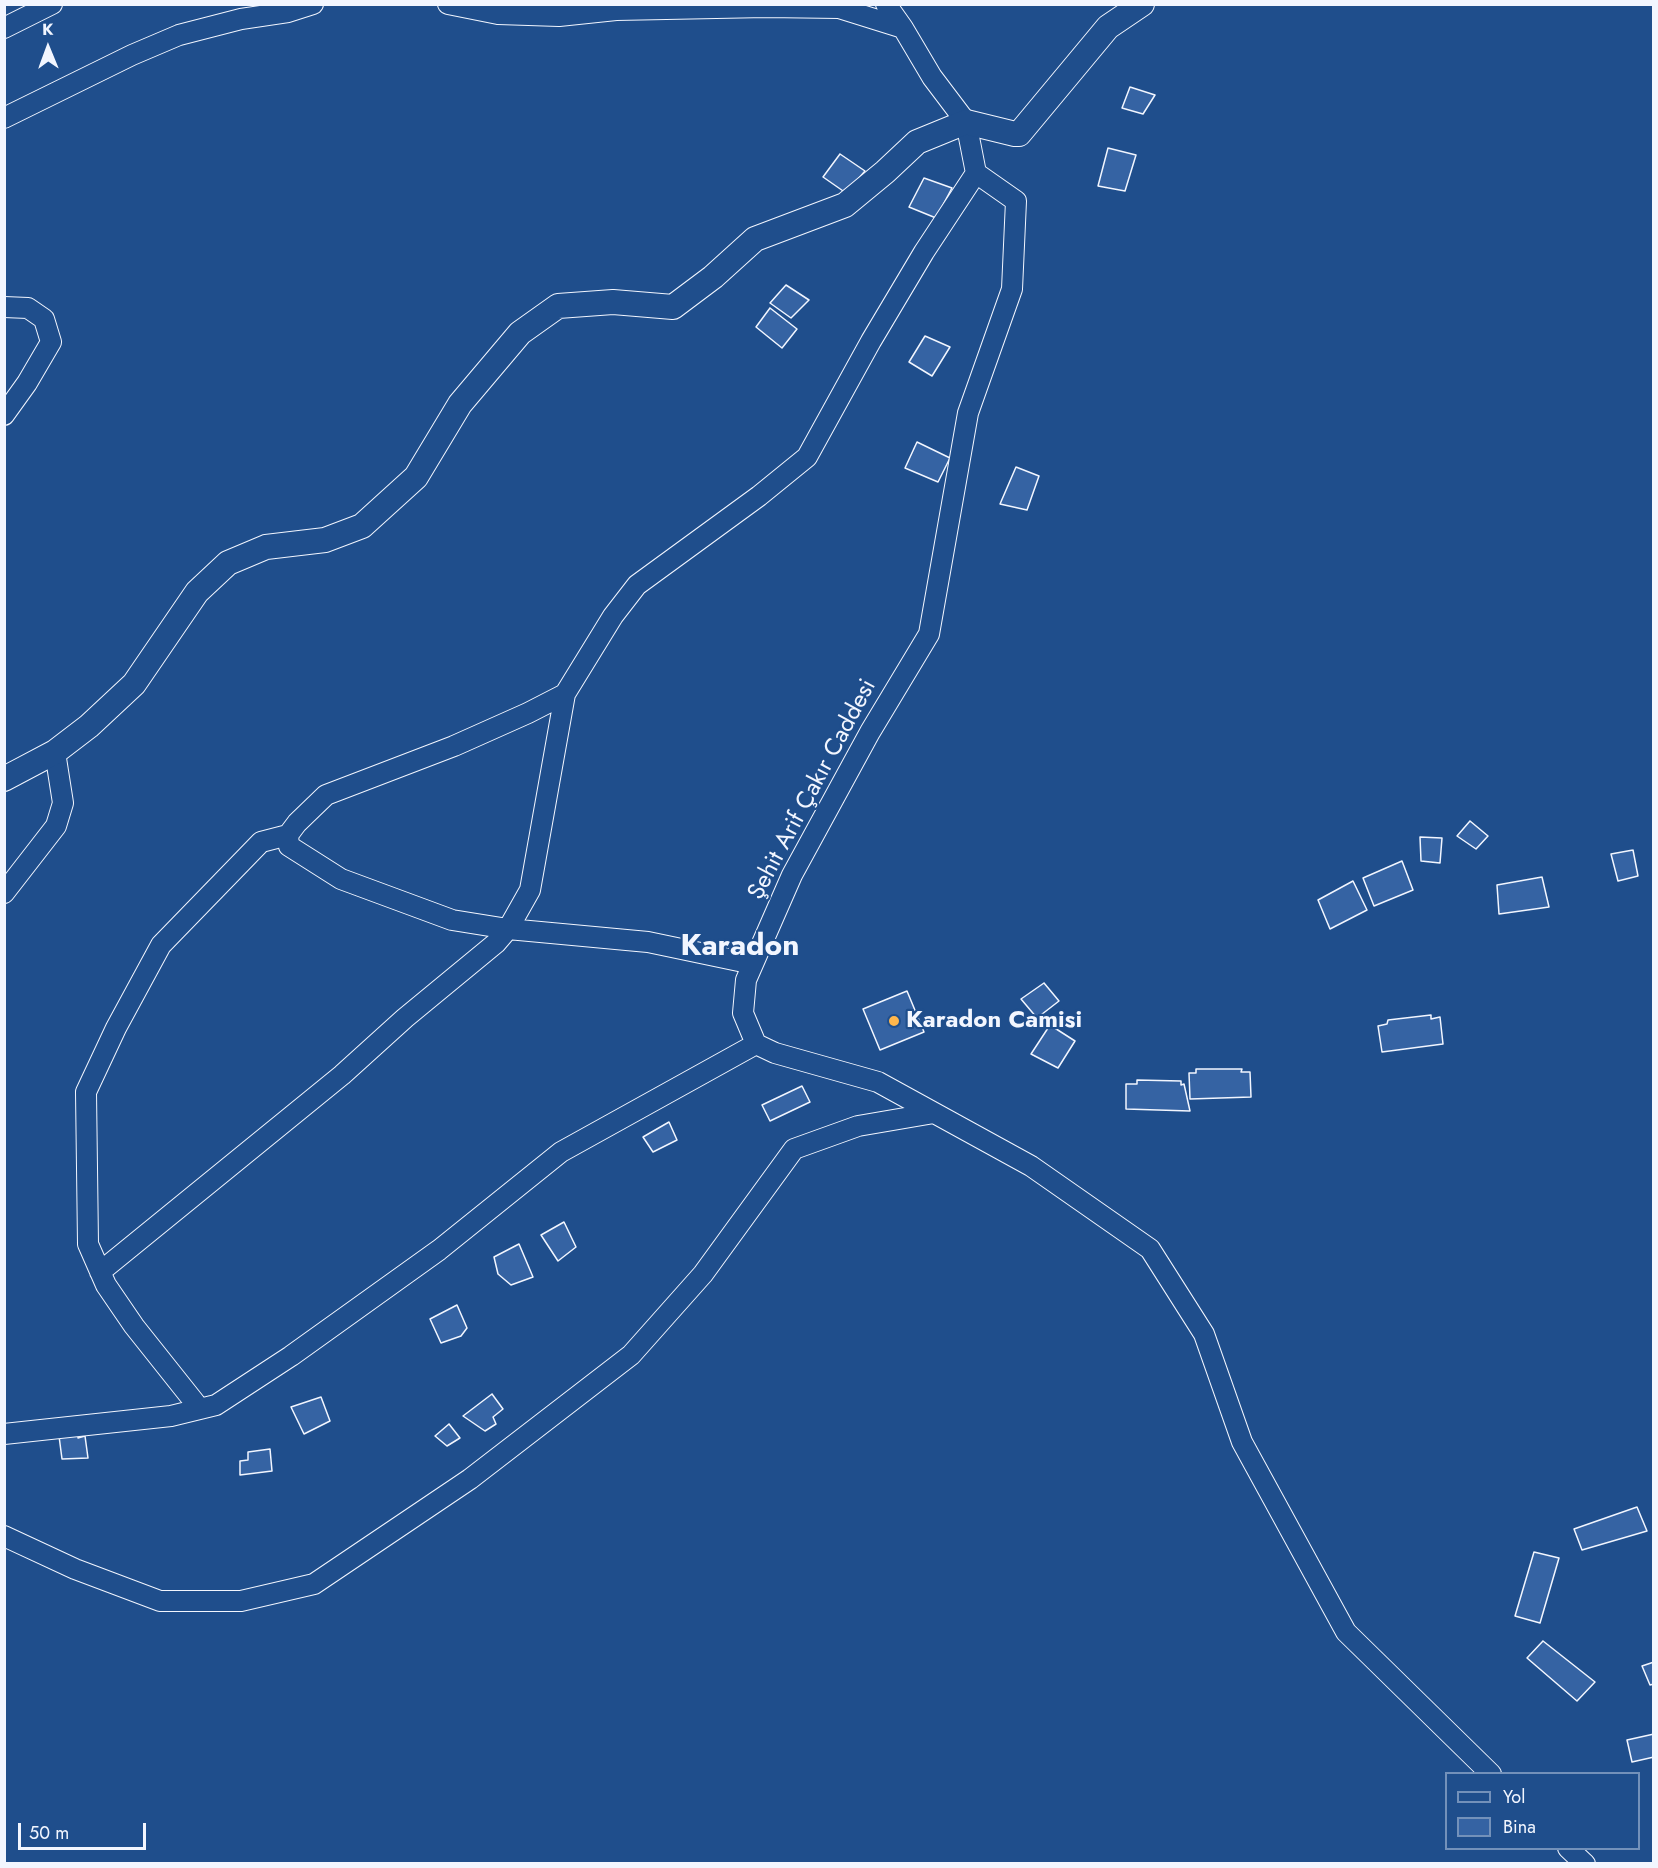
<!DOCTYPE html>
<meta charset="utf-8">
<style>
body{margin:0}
#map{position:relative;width:1658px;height:1868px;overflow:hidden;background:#1f4e8c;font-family:Jost,sans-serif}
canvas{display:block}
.frame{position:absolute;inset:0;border:6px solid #f2f6ff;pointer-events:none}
.legend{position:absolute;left:1445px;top:1772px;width:195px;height:78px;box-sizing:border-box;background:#1f4e8c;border:2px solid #7391ba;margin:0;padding:8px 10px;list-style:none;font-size:18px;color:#f2f6ff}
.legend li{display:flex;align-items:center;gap:12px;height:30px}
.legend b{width:30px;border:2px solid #7391ba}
.north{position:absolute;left:18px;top:18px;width:60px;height:60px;-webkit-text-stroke:4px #1f4e8c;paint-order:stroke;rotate:359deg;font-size:16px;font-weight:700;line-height:24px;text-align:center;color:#f2f6ff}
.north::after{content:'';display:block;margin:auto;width:21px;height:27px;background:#f2f6ff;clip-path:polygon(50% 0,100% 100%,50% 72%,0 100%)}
.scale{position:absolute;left:18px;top:1823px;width:128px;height:27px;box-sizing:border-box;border:3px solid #f2f6ff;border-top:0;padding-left:8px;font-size:18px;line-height:21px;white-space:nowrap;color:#f2f6ff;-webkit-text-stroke:4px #1f4e8c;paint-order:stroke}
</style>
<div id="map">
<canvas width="1658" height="1868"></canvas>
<div class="frame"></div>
<ul class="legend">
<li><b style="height:8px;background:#1f4e8c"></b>Yol</li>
<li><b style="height:16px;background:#3563a3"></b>Bina</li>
</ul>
<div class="north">K</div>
<div class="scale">50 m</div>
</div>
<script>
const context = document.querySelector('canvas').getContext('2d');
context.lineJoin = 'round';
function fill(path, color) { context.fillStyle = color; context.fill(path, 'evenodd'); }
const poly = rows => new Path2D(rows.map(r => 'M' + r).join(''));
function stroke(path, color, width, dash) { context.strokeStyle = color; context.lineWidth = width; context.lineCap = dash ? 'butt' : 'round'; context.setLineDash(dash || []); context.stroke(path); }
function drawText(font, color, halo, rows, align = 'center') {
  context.font = font + ' Jost,sans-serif'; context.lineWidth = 4.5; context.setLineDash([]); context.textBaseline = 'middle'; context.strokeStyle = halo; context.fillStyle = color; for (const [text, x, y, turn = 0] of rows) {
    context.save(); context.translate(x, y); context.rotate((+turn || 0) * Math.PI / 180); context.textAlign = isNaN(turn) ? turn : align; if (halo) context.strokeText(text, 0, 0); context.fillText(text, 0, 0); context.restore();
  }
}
const building = poly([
 [1130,87,1155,95,1143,114,1122,108,1130,87],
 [1108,148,1136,155,1125,191,1098,186,1108,148],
 [840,154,865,171,846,193,823,177,840,154],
 [924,178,952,188,936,218,909,207,924,178],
 [786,285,809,300,791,318,770,303,786,285],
 [770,308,797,329,782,348,756,327,770,308],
 [925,336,950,347,932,376,909,362,925,336],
 [917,442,950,458,938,482,905,468,917,442],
 [1016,467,1039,476,1027,510,1000,504,1016,467],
 [1470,821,1488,836,1476,849,1457,836,1470,821],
 [1420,837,1442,838,1440,863,1421,861,1420,837],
 [1633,850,1638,876,1618,881,1611,854,1633,850],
 [1402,861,1413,890,1374,906,1363,878,1402,861],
 [1542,877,1549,907,1499,914,1497,885,1542,877],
 [1353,881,1367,910,1330,929,1318,900,1353,881],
 [1044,983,1059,1001,1037,1018,1021,999,1044,983],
 [907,991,924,1032,880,1050,863,1009,907,991],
 [1431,1015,1431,1019,1440,1017,1443,1044,1382,1052,1378,1026,1387,1024,1388,1020,1431,1015],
 [1050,1025,1075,1041,1058,1068,1031,1054,1050,1025],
 [1196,1069,1242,1069,1241,1072,1250,1072,1251,1097,1190,1099,1189,1073,1196,1073,1196,1069],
 [1137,1080,1181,1081,1181,1085,1184,1084,1190,1111,1126,1109,1126,1084,1137,1084,1137,1080],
 [802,1086,810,1102,770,1121,762,1105,802,1086],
 [669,1122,677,1140,653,1152,643,1137,669,1122],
 [564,1222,576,1247,558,1261,541,1235,564,1222],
 [519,1244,533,1277,511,1285,498,1274,494,1257,519,1244],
 [457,1305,467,1328,461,1336,441,1343,430,1319,457,1305],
 [492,1394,503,1409,493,1417,496,1424,485,1431,463,1416,492,1394],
 [321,1397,330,1421,304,1434,291,1407,321,1397],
 [449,1424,460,1438,447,1446,435,1436,449,1424],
 [78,1434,78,1438,85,1436,88,1458,62,1459,59,1436,78,1434],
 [270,1449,272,1471,240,1475,240,1461,248,1460,248,1452,270,1449],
 [1637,1507,1647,1531,1582,1550,1574,1529,1637,1507],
 [1534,1552,1559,1558,1540,1623,1515,1616,1534,1552],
 [1543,1641,1595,1682,1577,1701,1527,1658,1543,1641],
 [1654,1662,1654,1684,1650,1685,1642,1666,1654,1662],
 [1654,1734,1654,1757,1632,1762,1627,1740,1654,1734]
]);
const minor = poly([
 [448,4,498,14,559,16,616,10,766,7,839,8,903,28,932,77,966,122,976,173,1016,201,1012,289,968,413,929,634,870,732,792,875,746,980,743,1013,756,1044,775,1053,878,1082,1031,1166,1150,1249,1204,1334,1242,1442,1346,1632,1491,1774],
 [886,4,903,28],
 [4,28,52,4],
 [4,118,132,55,179,35,241,19,288,12,313,4],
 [4,307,28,308,44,319,51,342,27,383,4,415],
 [4,893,56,826,63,803,55,752],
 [753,964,648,942,508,929,452,920,341,879,289,846,288,835,297,823,326,795,454,746,528,713,565,694,613,616,637,585,759,496,807,457,871,341,924,252,976,173],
 [100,1272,342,1075,405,1018,496,943,508,929,530,890,565,694],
 [200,1409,134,1326,106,1285,88,1244,86,1092,116,1028,161,945,261,842,288,835],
 [4,1434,171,1416,216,1405,291,1356,439,1250,561,1152,756,1044],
 [4,1536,75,1569,160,1601,241,1601,314,1584,470,1479,631,1355,703,1274,794,1149,858,1126,934,1113],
 [1568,1848,1585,1864]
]);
const major = poly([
 [4,779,55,752,89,726,134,684,197,592,228,563,266,547,325,540,362,526,416,477,460,404,520,333,558,306,613,302,673,307,713,277,755,239,845,205,885,172,917,142,966,122,1015,134,1019,134,1108,27,1142,4]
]);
const markers = [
 [894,1021,6,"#ffb74d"]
];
const streetNames = [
 ["Şehit Arif Çakır Caddesi",813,790,-62]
];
const poiNames = [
 ["Karadon Camisi",906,1021]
];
const districtNames = [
 ["Karadon",740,948]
];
fill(building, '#3563a3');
stroke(building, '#f2f6ff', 1.5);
stroke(minor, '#f2f6ff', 22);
stroke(major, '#f2f6ff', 26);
stroke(minor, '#1f4e8c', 20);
stroke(major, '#1f4e8c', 24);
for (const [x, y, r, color] of markers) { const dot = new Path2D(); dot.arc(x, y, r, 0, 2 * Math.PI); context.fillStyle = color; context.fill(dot); stroke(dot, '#1f4e8c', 2); }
drawText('24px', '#f2f6ff', '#1f4e8c', streetNames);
drawText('bold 24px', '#f2f6ff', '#1f4e8c', poiNames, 'left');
drawText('bold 30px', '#f2f6ff', '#1f4e8c', districtNames);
</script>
